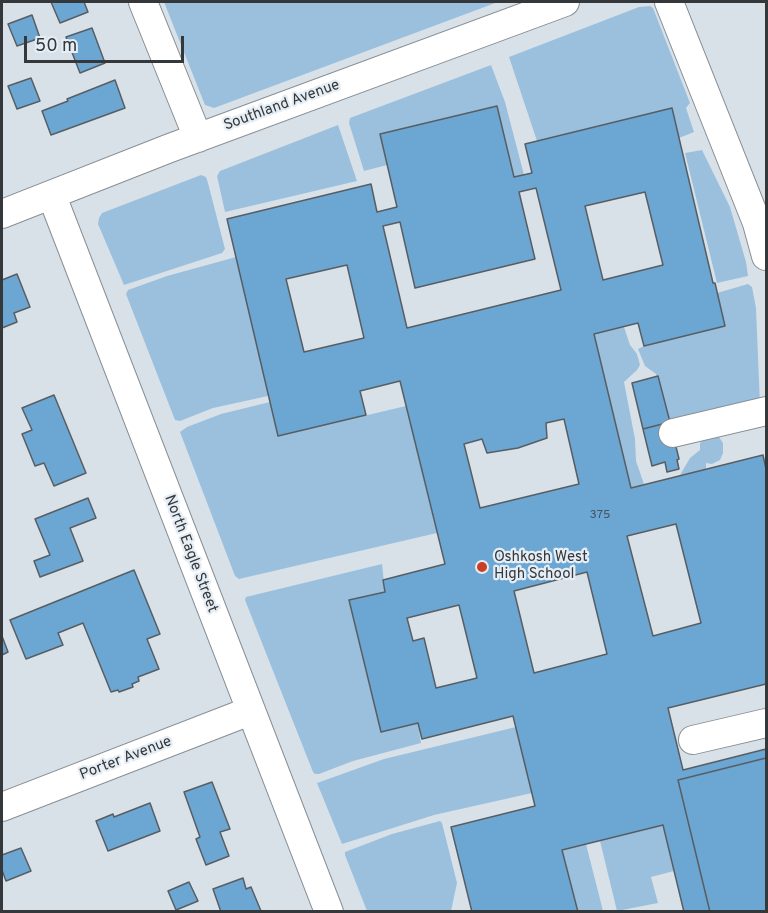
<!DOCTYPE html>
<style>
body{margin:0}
#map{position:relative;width:768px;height:913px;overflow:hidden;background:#d9e1e8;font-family:Overpass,sans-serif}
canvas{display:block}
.frame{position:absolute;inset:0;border:3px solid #35383b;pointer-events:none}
.scale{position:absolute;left:24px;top:36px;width:160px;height:27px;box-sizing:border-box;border:3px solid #35383b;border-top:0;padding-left:8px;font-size:18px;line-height:21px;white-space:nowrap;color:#35383b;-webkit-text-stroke:4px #e6eef5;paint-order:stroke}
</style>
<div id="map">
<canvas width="768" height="913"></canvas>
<div class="frame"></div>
<div class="scale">50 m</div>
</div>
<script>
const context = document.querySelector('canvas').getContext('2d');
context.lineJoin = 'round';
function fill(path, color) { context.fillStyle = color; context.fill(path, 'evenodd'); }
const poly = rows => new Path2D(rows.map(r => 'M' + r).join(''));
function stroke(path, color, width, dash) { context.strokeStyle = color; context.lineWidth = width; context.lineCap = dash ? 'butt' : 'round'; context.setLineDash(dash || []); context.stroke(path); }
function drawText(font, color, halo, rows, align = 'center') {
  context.font = font + ' Overpass,sans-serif'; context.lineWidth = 4.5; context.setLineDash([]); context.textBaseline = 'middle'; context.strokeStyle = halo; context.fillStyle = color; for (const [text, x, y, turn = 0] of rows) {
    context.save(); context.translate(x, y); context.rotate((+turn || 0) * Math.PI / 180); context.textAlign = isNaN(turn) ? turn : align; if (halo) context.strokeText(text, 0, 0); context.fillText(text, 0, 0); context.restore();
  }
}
const green = poly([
 [164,2,498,2,214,108,205,105,203,100],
 [650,6,653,8,690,103,686,108,694,132,679,138,672,108,537,141,509,57,639,7],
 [491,65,505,102,524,175,514,177,496,106,380,134,387,165,364,171,349,123,350,118],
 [338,125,357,181,225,212,217,176,220,171],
 [702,150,730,207,746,262,748,276,717,283,685,153],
 [201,175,206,177,208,183,225,249,222,253,124,285,98,224,99,218,102,213],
 [236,257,270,393,268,396,213,408,180,421,175,420,126,294,128,290,167,276],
 [748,284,752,287,756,308,760,405,671,427,656,374,645,366,638,349,644,346,725,326,717,293],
 [624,327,630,345,637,354,640,365,637,370,624,382,635,439,636,461,644,484,631,488,594,334],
 [270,402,278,436,406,406,437,533,239,579,235,576,180,432,187,427,221,414],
 [714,435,719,437,723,443,723,453,720,460,712,464,706,463,706,470,680,475,690,458,700,450,700,443,706,437],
 [382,564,385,592,349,601,381,732,418,723,421,743,353,761,319,774,315,774,313,772,245,600,246,597],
 [516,727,532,793,434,815,342,844,317,783,384,759],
 [440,821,442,823,457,883,451,911,367,911,345,855,345,852,392,834],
 [663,825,674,871,651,877,658,903,617,911,600,841],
 [586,844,603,911,578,911,562,850]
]);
const building = poly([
 [51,2,84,2,88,12,60,23,51,2],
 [32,15,40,38,17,46,8,24,32,15],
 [92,28,105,63,80,73,66,37,92,28],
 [31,78,40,101,17,109,8,86,31,78],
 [115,80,125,108,51,135,42,111,68,101,67,99,115,80],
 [497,106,514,177,532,173,525,144,672,108,713,283,715,283,725,326,644,346,638,323,594,334,631,488,763,455,766,469,766,684,668,708,683,770,766,749,766,758,678,780,710,912,684,912,663,825,562,850,578,912,472,912,451,827,535,806,513,716,422,739,418,723,381,732,349,600,385,592,383,580,445,564,400,381,360,391,366,415,278,436,227,219,371,184,377,212,397,207,380,134,497,106],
 [536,188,561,290,407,328,383,226,400,222,415,288,535,259,519,192,536,188],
 [645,192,663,265,603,280,585,206,645,192],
 [347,265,364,338,304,352,286,279,347,265],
 [564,419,579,484,480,508,464,444,482,439,487,453,518,448,547,438,546,423,564,419],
 [676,524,701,623,653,636,627,536,676,524],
 [587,572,607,654,534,673,514,591,587,572],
 [459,605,477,678,436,688,424,638,413,641,407,618,459,605],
 [17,274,30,307,14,313,17,322,2,328,2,280,17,274],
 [658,376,670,422,643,429,632,383,658,376],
 [54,395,86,473,54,486,44,463,35,466,22,434,32,430,22,408,54,395],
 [670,422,679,459,677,460,679,469,667,472,665,462,652,466,643,429,670,422],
 [88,498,96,518,70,528,83,561,40,577,34,561,50,555,35,519,88,498],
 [134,570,160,634,147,639,159,669,138,677,139,681,132,684,133,687,119,692,118,690,111,692,83,623,58,633,63,645,26,659,10,620,134,570],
 [2,636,8,652,2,655,2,636],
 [766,758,766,912,710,912,678,780,766,758],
 [212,782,230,829,220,832,229,856,206,865,196,839,200,837,184,792,212,782],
 [150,803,160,831,108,851,96,821,113,814,114,817,150,803],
 [21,848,31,871,6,881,2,870,2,855,21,848],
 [243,878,246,889,251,887,261,911,221,912,213,889,243,878],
 [189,882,198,901,176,910,168,891,189,882]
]);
const minor = poly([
 [143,2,198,138],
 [669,2,757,223,766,256],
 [52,196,329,912],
 [2,214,170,148,565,2],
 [673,433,766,411],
 [693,740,766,723],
 [2,807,250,711]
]);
const markers = [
 [482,567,6,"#c93e26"]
];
const numberNames = [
 ["375",600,516]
];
const streetNames = [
 ["Southland Avenue",282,106,-20],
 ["North Eagle Street",190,554,69],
 ["Porter Avenue",126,759,-21]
];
const poiNames = [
 ["Oshkosh West",494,558],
 ["High School",494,575]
];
fill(green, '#9bc0dd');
fill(building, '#6ca7d4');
stroke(building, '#575e63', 1.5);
stroke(minor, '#878f95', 30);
stroke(minor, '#fff', 28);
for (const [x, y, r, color] of markers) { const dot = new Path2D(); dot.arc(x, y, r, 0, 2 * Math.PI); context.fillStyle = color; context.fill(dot); stroke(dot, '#e6eef5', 2); }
drawText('12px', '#435461', null, numberNames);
drawText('15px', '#35383b', '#e6eef5', streetNames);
drawText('15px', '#35383b', '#e6eef5', poiNames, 'left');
</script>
